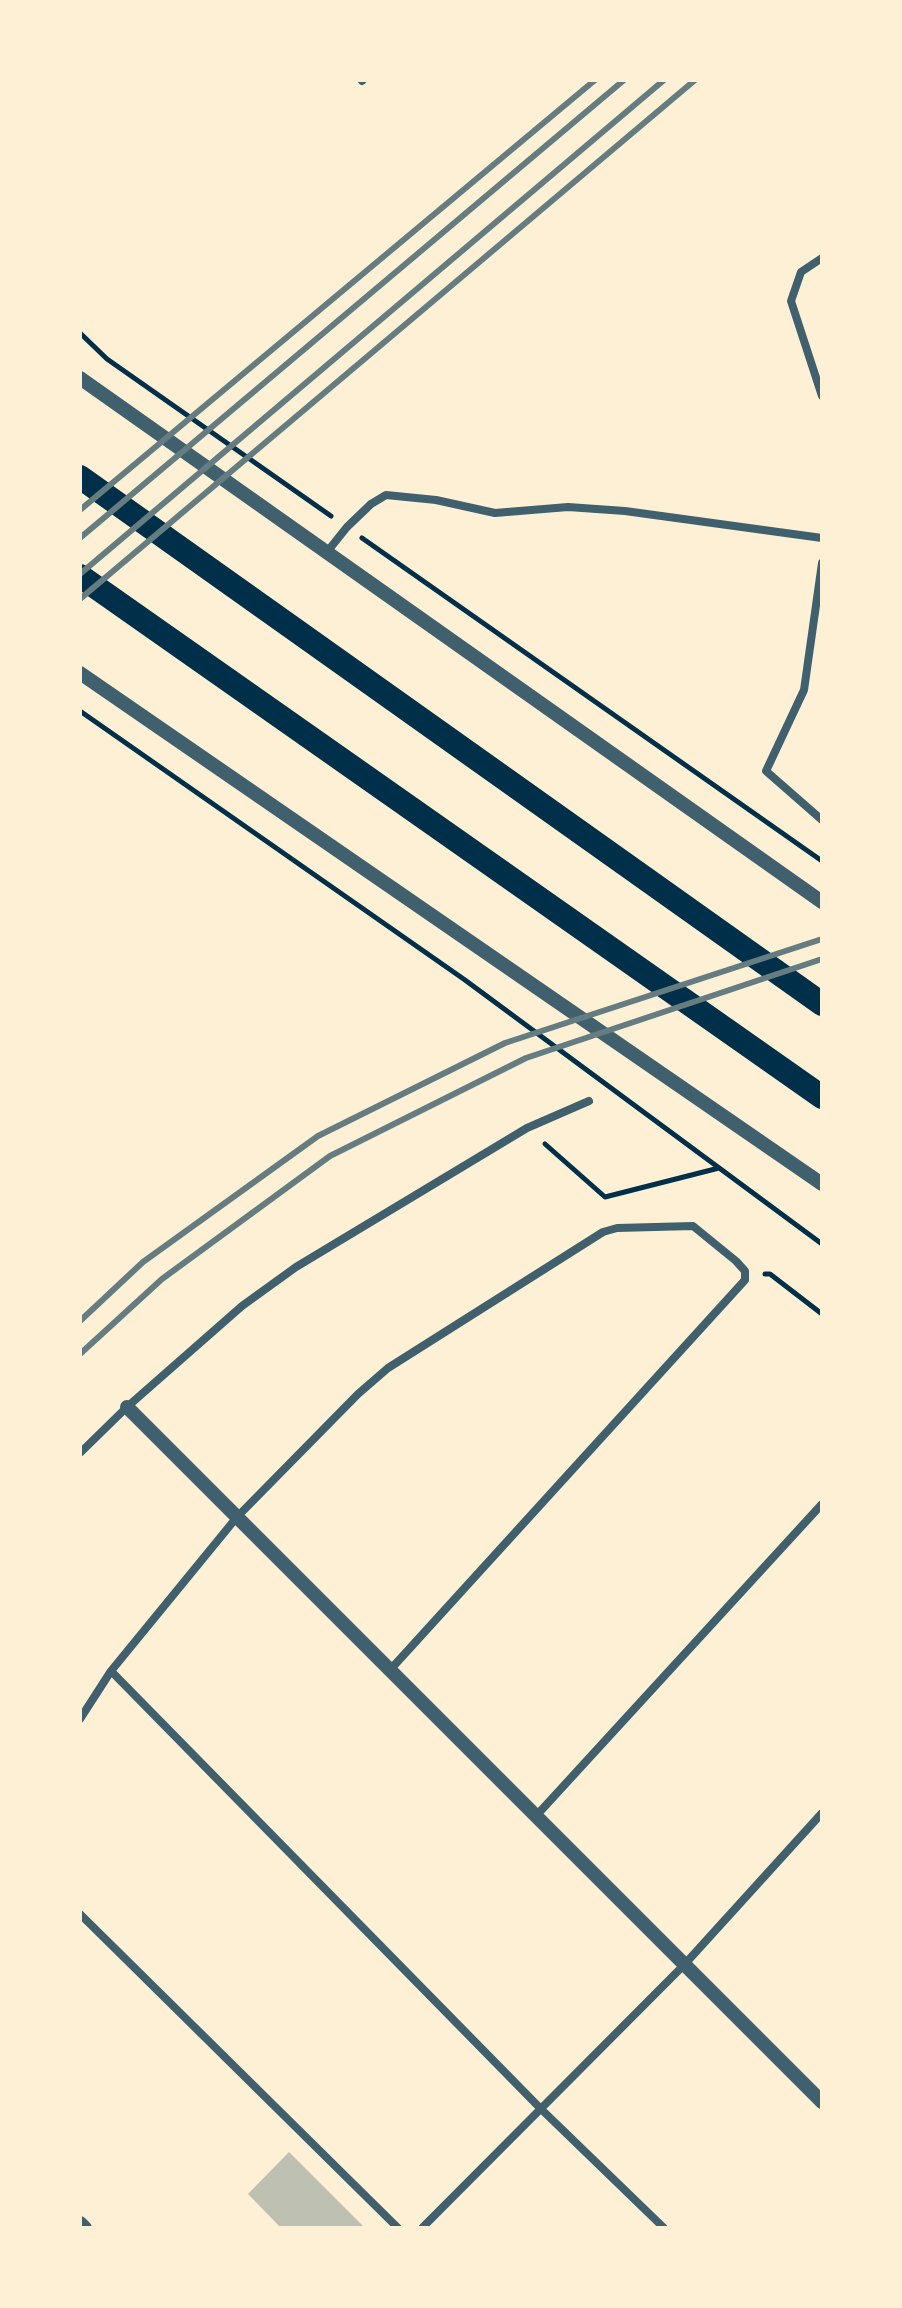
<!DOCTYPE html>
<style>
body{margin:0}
#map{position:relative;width:902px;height:2308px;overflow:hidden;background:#fdf0d5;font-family:"IBM Plex Sans",sans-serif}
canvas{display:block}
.frame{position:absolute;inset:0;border:82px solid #fdf0d5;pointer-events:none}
</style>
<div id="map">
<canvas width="902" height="2308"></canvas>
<div class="frame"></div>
</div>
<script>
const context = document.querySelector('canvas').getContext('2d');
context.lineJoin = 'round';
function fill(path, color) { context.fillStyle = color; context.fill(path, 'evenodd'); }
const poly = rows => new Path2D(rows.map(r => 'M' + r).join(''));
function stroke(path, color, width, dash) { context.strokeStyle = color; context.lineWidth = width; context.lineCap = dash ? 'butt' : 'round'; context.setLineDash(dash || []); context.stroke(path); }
const building = poly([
 [289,2152,365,2228,281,2228,248,2194]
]);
const path = poly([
 [80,333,107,359,331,516],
 [362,538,822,861],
 [80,711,465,980,822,1244],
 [545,1144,605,1197,719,1168],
 [765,1274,770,1274,822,1314]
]);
const minor = poly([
 [362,81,363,80],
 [822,258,801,272,791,301,822,396],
 [327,552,347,527,371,504,386,495,436,500,495,513,568,507,625,511,822,538],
 [822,563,804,690,766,771,822,820],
 [80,1453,127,1407,242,1306,296,1267,527,1128,589,1101],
 [111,1671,540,2108,664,2228],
 [80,1719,111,1671,237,1517,358,1394,388,1368,603,1232,617,1228,693,1226,736,1261,745,1271,745,1280,390,1670],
 [536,1816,822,1504],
 [80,1914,398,2228],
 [422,2228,684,1965,822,1813]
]);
const tertiary = poly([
 [80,378,822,902],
 [80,673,822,1184],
 [127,1407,822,2102],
 [80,2223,85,2228]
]);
const motorway = poly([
 [80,477,822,1004],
 [80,576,822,1097]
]);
const rail = poly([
 [80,510,595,80],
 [80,538,624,80],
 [80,574,664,80],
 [80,599,695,80],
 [80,1321,143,1262,318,1136,505,1043,822,939],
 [80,1354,162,1279,330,1156,526,1058,822,959]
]);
fill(building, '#bec0b2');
stroke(path, '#003049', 5);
stroke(minor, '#3f606c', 8);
stroke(tertiary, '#3f606c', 14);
stroke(motorway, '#003049', 24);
stroke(rail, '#657d81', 6);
</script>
